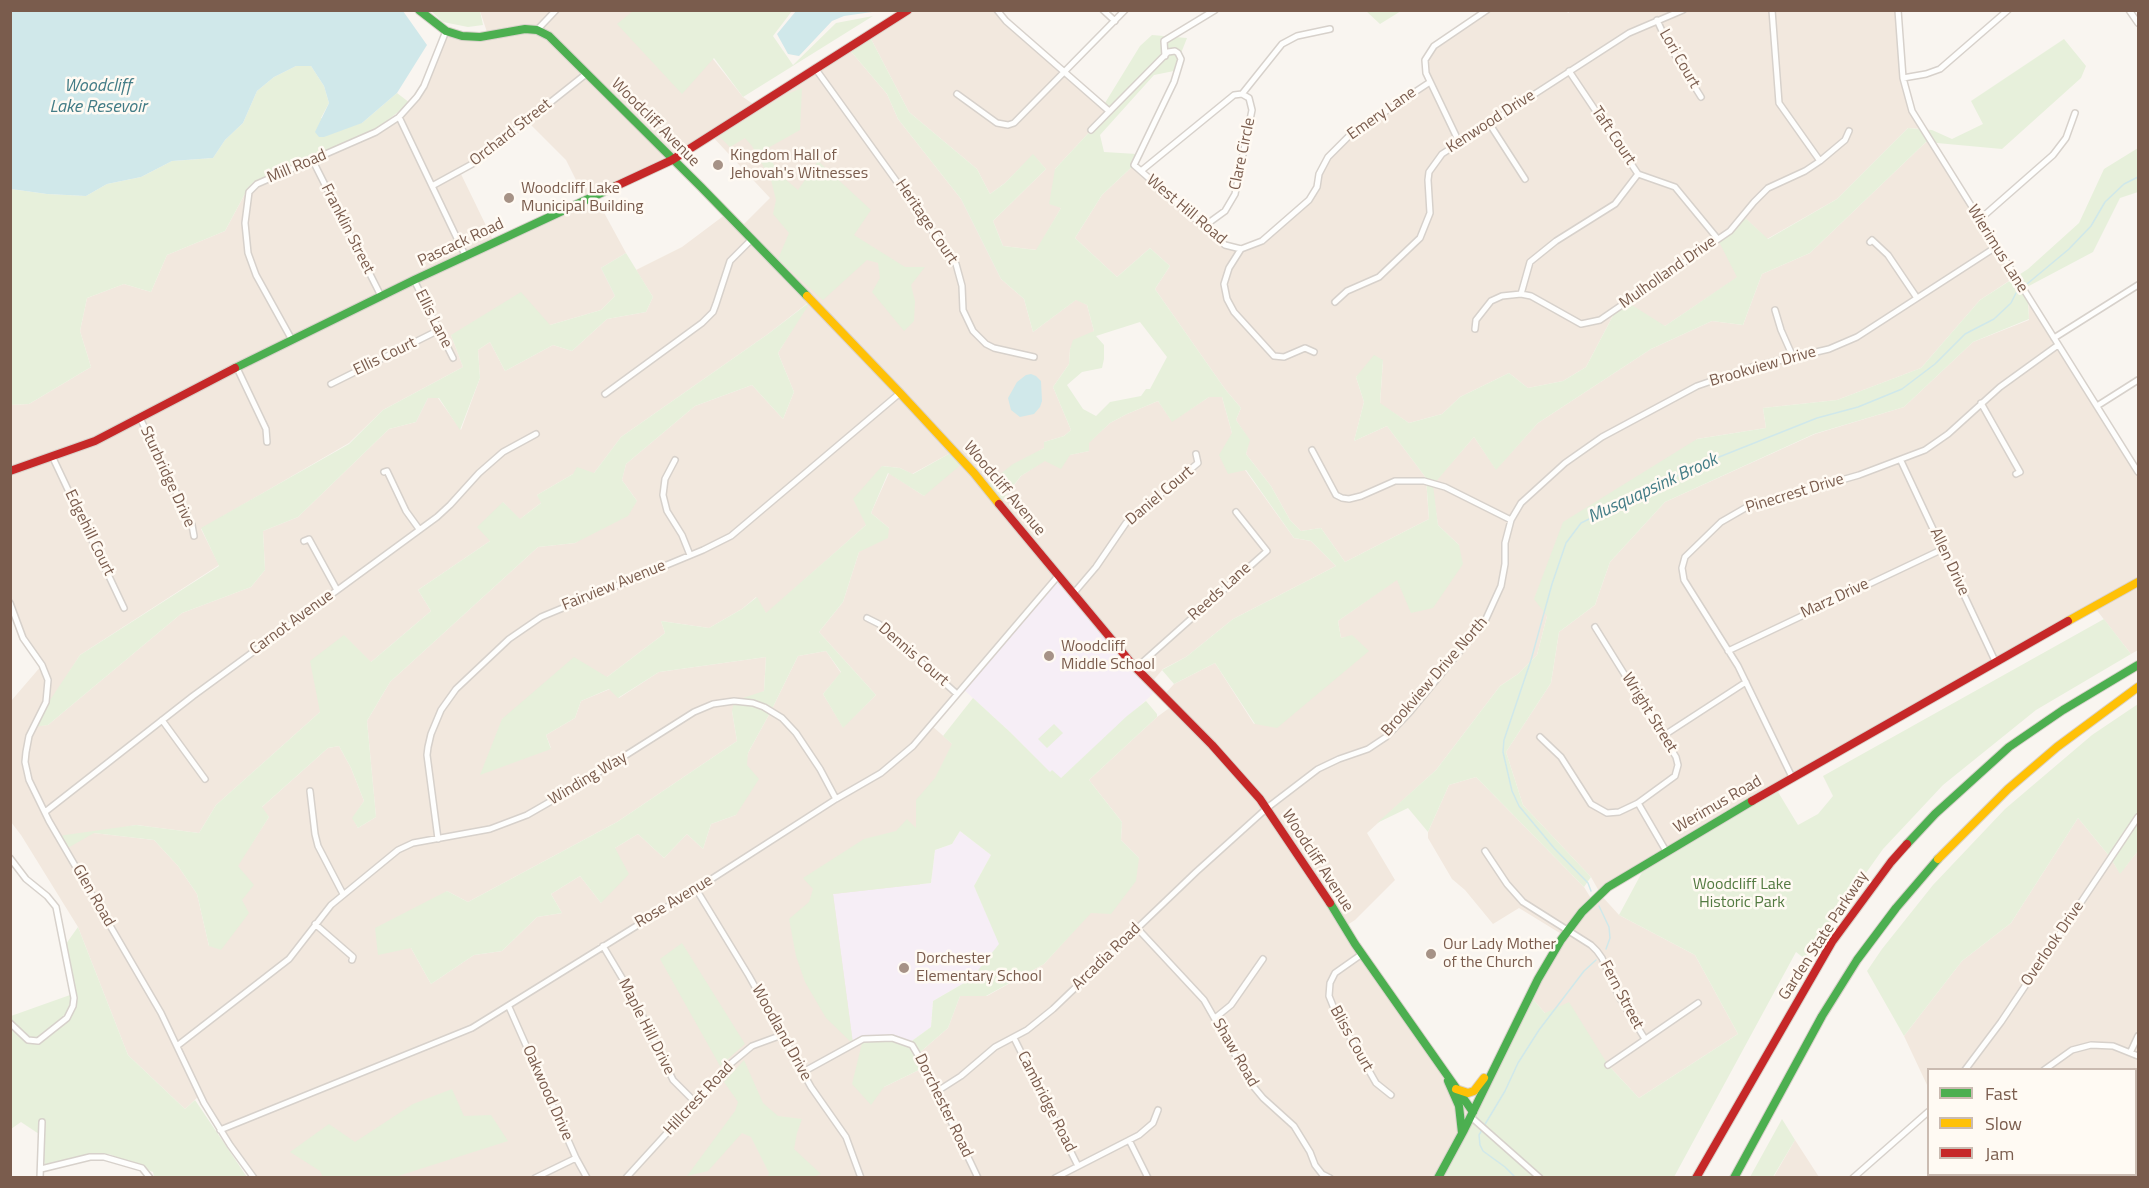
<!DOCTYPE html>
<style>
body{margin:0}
#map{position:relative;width:2149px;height:1188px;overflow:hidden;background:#f9f5f0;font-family:"Titillium Web",sans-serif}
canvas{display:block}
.frame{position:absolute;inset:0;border:12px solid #7a5c4d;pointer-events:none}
.legend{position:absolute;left:1927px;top:1068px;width:210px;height:108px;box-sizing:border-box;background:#fffaf3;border:2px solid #cabbb1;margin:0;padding:8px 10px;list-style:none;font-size:18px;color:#7a5c4d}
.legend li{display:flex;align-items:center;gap:12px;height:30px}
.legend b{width:30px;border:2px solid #cabbb1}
</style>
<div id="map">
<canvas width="2149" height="1188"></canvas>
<div class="frame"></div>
<ul class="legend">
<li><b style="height:8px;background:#4caf50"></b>Fast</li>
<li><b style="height:8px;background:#ffc107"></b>Slow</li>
<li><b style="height:8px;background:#c62828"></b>Jam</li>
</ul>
</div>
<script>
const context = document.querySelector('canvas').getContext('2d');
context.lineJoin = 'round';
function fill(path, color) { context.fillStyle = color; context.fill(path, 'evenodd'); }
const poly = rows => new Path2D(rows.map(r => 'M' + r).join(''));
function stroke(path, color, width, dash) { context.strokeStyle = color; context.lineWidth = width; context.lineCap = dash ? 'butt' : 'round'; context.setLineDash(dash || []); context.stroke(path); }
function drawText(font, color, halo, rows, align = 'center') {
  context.font = font + ' "Titillium Web",sans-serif'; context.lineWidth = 5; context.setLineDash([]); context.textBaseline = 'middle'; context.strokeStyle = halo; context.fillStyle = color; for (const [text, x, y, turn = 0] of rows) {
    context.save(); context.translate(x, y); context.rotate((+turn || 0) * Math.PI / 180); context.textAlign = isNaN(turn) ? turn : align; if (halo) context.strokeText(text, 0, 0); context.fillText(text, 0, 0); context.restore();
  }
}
const residential = poly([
 [1566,10,1568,13,1572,10,1898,11,1906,95,1923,129,1908,128,1837,199,1767,239,1743,216,1738,277,1665,326,1617,308,1586,367,1563,381,1528,388,1509,373,1460,397,1442,414,1409,423,1380,404,1383,360,1356,377,1364,402,1354,441,1387,426,1426,478,1429,519,1345,562,1321,528,1301,531,1290,520,1271,486,1246,454,1249,440,1236,420,1241,408,1225,389,1155,289,1170,266,1150,248,1117,277,1075,238,1102,195,1134,165,1195,220,1235,249,1254,245,1309,200,1323,166,1350,135,1429,82,1425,66,1430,49,1487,11],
 [480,11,675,11,743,97,756,106,848,48,887,94,898,119,961,199,1001,279,1024,299,1033,332,1077,299,1087,305,1094,331,1070,349,1069,364,1053,387,1071,430,1064,436,1044,442,1044,448,1033,455,1000,504,1021,476,1045,460,1089,451,1088,443,1110,423,1127,414,1158,401,1172,421,1209,397,1222,397,1232,433,1245,470,1294,538,1311,541,1336,566,1233,619,1186,657,1163,669,1151,683,1059,576,931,725,967,757,863,1039,884,1087,925,1067,918,1054,948,1028,960,996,987,996,1044,964,1139,858,1121,840,1122,822,1089,780,1157,717,1172,706,1163,696,1174,684,1215,663,1254,724,1368,651,1352,636,1341,638,1338,621,1397,579,1459,545,1438,525,1432,485,1474,437,1496,469,1538,423,1651,349,1712,321,1743,325,1762,274,1810,253,1926,142,1931,142,2015,277,1980,300,1921,368,1837,400,1763,408,1766,428,1697,439,1547,616,1537,655,1518,674,1500,686,1436,770,1367,833,1395,880,1355,920,1344,927,1473,1112,1438,1177,254,1177,199,1096,185,1109,128,1055,78,927,21,835,11,822,11,701,42,665,32,652,11,603,10,405,29,404,91,367,80,331,87,298,124,284,151,292,167,255,225,231,248,188,388,125,417,97,446,31,488,35],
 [527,121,566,160,586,200,494,242,460,172],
 [711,135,770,198,740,228,726,214,682,247,636,270,653,297,646,312,607,319,572,351,553,345,505,371,490,342,478,350,480,378,461,430,438,398,428,398,416,422,389,429,298,517,263,531,265,570,251,587,182,613,48,725,35,726,80,655,219,565,201,529,349,443,383,410,463,367,451,335,550,325,601,310,615,296,601,268,626,253,595,196],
 [809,302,778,353,794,392,783,419,752,385,695,406,626,464,622,480,637,501,575,543,538,547,390,682,367,721,376,817,358,828,353,818,364,801,351,768,339,746,328,748,261,808,269,817,237,866,242,900,209,946,197,894,178,866,154,840,94,833,136,825,199,833,216,805,320,712,371,662,431,611,418,590,490,541,503,502,519,520,542,502,537,495,573,474,594,473,621,437,768,334],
 [954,451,924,496,889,473,871,513,889,528,859,552,843,602,819,632,876,695,843,727,823,694,841,673,826,651,798,656,771,711,748,753,736,815,711,824,703,849,687,834,664,858,638,834,615,848,601,903,580,876,551,894,562,913,537,917,502,951,474,955,431,984,411,948,447,891,468,902,617,822,737,741,732,711,764,691,766,657,659,672,619,698,610,689,581,701,575,718,546,735,551,748,502,719,607,677,665,633,661,621,709,628,742,609,756,597,766,614,866,525,882,466,900,468,912,474],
 [908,11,997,11,1109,111,1055,169,1061,208,1037,250,1003,246,993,221,1046,169,1033,155,1005,183,990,194,977,169,909,112,869,35],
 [2028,298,2138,472,2138,650,2131,654,2095,608,1792,777,1600,894,1619,915,1695,955,1738,1034,1639,1098,1608,1065,1545,1013,1530,996,1563,935,1519,908,1493,924,1465,890,1452,879,1428,838,1428,832,1449,785,1476,777,1584,887,1592,900,1600,893,1591,877,1523,805,1506,752,1551,683,1559,632,1595,605,1610,562,1665,502,1815,434,1904,407,1973,342,2029,320],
 [2078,818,2110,857,2120,873,2138,851,2138,1177,1975,1178,1974,1175,2136,1174,2136,1070,1928,1070,1928,1087,1904,1036,1962,961,2011,923],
 [1795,1140,1819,1177,1773,1178]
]);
const education = poly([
 [1058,576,1157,690,1058,781,1010,732,962,688],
 [960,831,991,855,974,886,1000,944,971,979,933,1001,931,1027,909,1043,882,1038,853,1044,833,894,931,883,935,850,952,844]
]);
const green = poly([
 [431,11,480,11,483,25,468,27,443,22],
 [633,11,792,11,773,36,793,65,836,23,873,16,743,97,714,58,682,94,617,24],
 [1366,11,1401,11,1380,24],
 [869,35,909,112,977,169,990,194,1005,183,1033,154,1046,169,993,221,1003,246,1036,250,1061,208,1049,204,1055,169,1108,112,1105,103,1140,46,1152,35,1187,38,1174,71,1154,75,1100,135,1104,152,1137,154,1134,165,1102,195,1075,238,1117,277,1150,248,1170,266,1155,289,1225,389,1241,408,1236,420,1250,440,1246,454,1271,486,1290,520,1301,531,1321,528,1345,562,1429,519,1426,478,1387,426,1354,441,1364,402,1356,377,1374,355,1383,360,1380,403,1409,423,1442,414,1460,397,1509,373,1528,388,1563,381,1586,367,1617,308,1627,302,1665,326,1737,277,1717,238,1730,231,1742,215,1768,239,1837,199,1908,128,1932,130,1952,139,1983,124,1971,101,2064,39,2086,66,2081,78,2002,149,1926,142,1810,253,1762,274,1743,325,1712,321,1651,349,1538,423,1496,470,1474,437,1433,485,1438,525,1459,545,1463,564,1433,608,1411,613,1397,580,1338,621,1341,638,1352,635,1369,651,1277,728,1255,724,1215,663,1174,684,1162,670,1186,657,1233,619,1336,566,1311,541,1294,538,1246,470,1228,474,1219,455,1232,433,1222,397,1209,397,1172,422,1158,401,1127,414,1110,423,1089,443,1089,451,1070,455,1061,469,1045,461,1021,476,999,504,985,486,1013,464,1044,448,1044,442,1064,436,1071,430,1053,387,1069,364,1070,349,1073,340,1094,331,1087,305,1076,300,1033,332,1024,299,1001,279,961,199,898,119,887,94,848,48],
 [1140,322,1167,357,1150,389,1146,389,1141,396,1110,402,1096,416,1083,409,1067,385,1082,372,1102,368,1104,359,1104,345,1096,336],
 [296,66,311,66,324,86,329,103,321,118,362,123,397,93,410,103,372,132,248,188,225,231,167,255,151,292,124,284,87,298,80,331,91,367,29,404,11,405,11,189,47,194,86,196,107,184,141,177,172,161,213,158,225,140,243,123,257,91,274,77],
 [802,88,800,130,766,149,778,173,798,190,818,161,871,210,854,235,905,267,925,267,911,285,915,301,914,321,904,331,872,292,880,278,878,263,867,260,823,300,778,259,789,233,773,214,776,200,771,180,752,146,745,138,730,147,719,136,787,94],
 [2138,148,2138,192,2120,198,2093,252,2027,287,2029,319,1973,342,1904,407,1814,434,1665,502,1610,562,1595,605,1559,632,1551,683,1506,752,1523,805,1591,877,1584,887,1476,777,1449,785,1428,832,1408,808,1377,823,1436,770,1500,686,1518,674,1537,655,1547,616,1534,599,1563,522,1697,439,1766,428,1763,408,1837,400,1921,368,1980,300,2028,269,2079,223,2104,169],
 [626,253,653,297,646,312,607,319,572,351,553,345,505,371,490,342,478,350,480,378,460,430,439,398,428,398,416,422,389,429,298,517,263,531,265,570,251,587,182,613,48,725,34,727,42,712,80,655,219,566,201,528,349,444,383,410,463,367,451,335,521,292,550,325,601,310,615,296,601,268],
 [811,301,778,353,794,392,783,419,752,385,695,406,626,464,622,480,637,501,628,516,575,543,538,547,390,682,367,721,376,817,358,828,352,818,364,801,351,768,339,746,328,748,262,807,269,817,238,866,254,885,242,900,249,913,221,950,209,946,197,894,178,866,154,840,94,833,66,849,58,836,136,825,199,833,216,805,320,712,310,661,344,635,371,662,431,611,418,590,490,541,477,527,503,502,520,519,541,503,537,495,573,474,577,467,594,473,621,437,768,334],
 [954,451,964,462,924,496,888,473,871,513,889,528,888,538,859,552,843,602,819,632,876,695,843,728,823,694,841,672,826,651,798,656,771,711,748,753,747,765,759,779,736,815,711,824,703,849,687,834,664,858,638,834,615,848,629,874,601,903,580,876,551,894,562,913,537,917,502,951,474,955,431,984,411,948,378,955,375,928,447,891,468,902,617,822,737,741,732,711,734,701,764,691,766,657,659,672,618,698,609,689,581,701,575,718,546,735,551,749,480,775,502,719,574,657,607,677,665,633,661,621,709,628,742,609,757,597,766,613,866,525,853,499,882,466,900,468,913,474],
 [2104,619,2131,654,2036,710,1943,785,1883,849,1805,959,1796,952,1674,1177,1438,1178,1530,996,1545,1013,1569,1002,1608,1065,1639,1098,1738,1034,1695,955,1619,915,1647,863,1775,787,1798,825,1818,814,1833,796,1823,776],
 [973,698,1010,732,1050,772,1052,770,1061,778,1127,716,1146,701,1157,714,1157,717,1089,780,1122,822,1121,840,1139,858,1136,881,1111,914,1091,913,1044,964,986,996,960,996,948,1028,918,1054,925,1067,884,1087,871,1105,852,1084,863,1039,872,1038,909,1043,931,1027,933,1001,971,979,999,944,974,886,991,855,960,831,952,844,935,850,931,883,833,894,853,1044,826,1018,805,982,796,956,789,919,809,902,813,889,803,878,864,839,896,831,907,819,916,828,916,800,935,778,952,744,943,736],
 [2138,704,2138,851,2120,874,2110,857,2078,818,2011,923,1962,961,1904,1036,1867,971,1882,949,1933,885,2005,809,2092,735],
 [1054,724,1063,733,1047,748,1038,739],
 [78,927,128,1055,185,1109,195,1100,247,1177,154,1177,153,1172,109,1154,46,1170,39,1134,21,1122,11,1129,11,1016,70,995,63,948],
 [682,943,745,1044,720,1066,660,959],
 [744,1060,763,1103,778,1116,802,1119,797,1133,794,1149,821,1174,813,1177,768,1177,769,1173,751,1137,742,1133,708,1171,687,1176,735,1111,738,1102,724,1082],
 [452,1089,464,1116,491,1115,508,1141,395,1177,323,1177,320,1171,290,1152,329,1124,355,1142,413,1104],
 [1782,1119,1795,1140,1773,1177,1750,1177]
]);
const water = poly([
 [11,10,403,11,427,45,397,93,362,123,324,137,319,137,315,132,329,103,324,86,311,66,296,66,274,77,257,91,243,123,225,140,213,158,172,161,141,177,107,184,86,196,47,194,11,189],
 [796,11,796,10,879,11,844,16,832,21,799,56,788,54,777,34],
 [1031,374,1036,376,1041,381,1042,401,1040,407,1034,414,1020,417,1011,410,1008,398,1017,382,1026,375]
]);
const stream = poly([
 [2027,284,2069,249,2091,226,2105,202,2124,184,2138,177],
 [1591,891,1588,883,1554,848,1519,806,1512,791,1503,752,1504,740,1531,660,1552,584,1566,543,1581,523,1699,465,1817,418,1858,407,1902,389,1935,364,1965,334,1994,319,2011,303,2016,293],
 [1599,906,1609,927,1610,938,1606,949],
 [1484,1126,1505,1091,1518,1063,1539,1030,1584,971,1596,960],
 [1482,1130,1479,1135,1480,1145,1483,1151,1505,1167,1516,1178]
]);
const street = poly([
 [997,10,1006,21,1109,111],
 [1103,10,1115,21],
 [1772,10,1779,103,1820,161],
 [1898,10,1903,78,1912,111,2138,472],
 [2129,10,2138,23],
 [1657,20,1668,44,1701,97],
 [537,30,556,10],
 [1165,56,1164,41,1215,10],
 [815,68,956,264,962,286,963,310,973,331,986,344,994,348,1034,357],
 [1569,71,1638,174,1675,187,1717,238],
 [1903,78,1926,74,1940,69,2008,10],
 [957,94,997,123,1008,125,1014,123,1125,10],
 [1242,94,1282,44,1297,36,1330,29],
 [399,117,465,255],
 [1489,123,1525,179],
 [1091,130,1168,52,1175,51,1178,53,1181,59,1174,82,1134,165,1225,245,1241,249,1262,241,1309,200,1317,187,1319,174,1328,157,1350,135,1430,82],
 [1459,142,1426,73,1425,60,1434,46,1487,10],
 [313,161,381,296],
 [1141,171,1234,95,1242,94,1249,98,1252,110,1235,194,1225,211,1203,227],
 [432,186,474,163,586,74],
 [1979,220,2053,155,2066,138,2075,113],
 [1870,242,1872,240,1888,255,1917,298],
 [1241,249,1229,268,1224,284,1227,299,1234,312,1274,356,1284,357,1305,348,1314,352],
 [414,280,453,358],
 [1521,294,1530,262,1556,241,1615,204,1638,174],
 [1335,302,1347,291,1379,277,1420,238,1430,213,1428,180,1429,172,1442,154,1629,33,1683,10],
 [1775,310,1781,330,1793,357],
 [1475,329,1476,320,1491,301,1502,296,1521,294,1531,296,1581,324,1600,320,1730,231,1754,202,1768,188,1805,171,1820,161,1845,140,1849,131],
 [2054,338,2138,285],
 [292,340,256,275,248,253,245,223,249,192,257,184,376,132,399,117,417,97,424,86,446,31],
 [237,368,266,429,267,442],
 [331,384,439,330],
 [605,394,702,323,713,312,716,304,730,261,751,240],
 [1981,403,2020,472,2016,474],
 [2097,406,2138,380],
 [140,418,192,525,194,536],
 [1312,450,1336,495,1342,498,1349,499,1361,496,1395,481,1424,481,1445,487,1511,520],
 [53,458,124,608],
 [675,460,665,479,663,495,667,511,682,535,690,555],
 [1901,461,1996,663],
 [384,472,387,471,406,511,419,529],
 [304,541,309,539,337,590],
 [1073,594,1096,567,1126,523,1198,463,1196,454],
 [10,603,23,638,42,665,48,680,46,702,29,736,26,752,25,762,29,780,49,821,161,1013,204,1103,230,1145,254,1178],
 [867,618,879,624,957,694],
 [1728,651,1943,549],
 [1136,668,1267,551,1236,512],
 [162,720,205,779],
 [1663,736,1746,682],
 [1540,737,1561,757,1591,804,1607,813,1619,812,1638,803,1675,776,1678,765,1676,757,1595,627],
 [1792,777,1738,666,1684,580,1682,568,1685,557,1721,522,1747,507,1859,475,1925,450,1948,434,2000,387,2058,345],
 [310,791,315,834,318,846,343,894],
 [1638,803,1666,851],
 [45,812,193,696,437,517,450,505,479,473,503,452,536,434],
 [438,839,427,755,428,747,431,734,441,710,456,689,509,639,541,617,703,550,731,536,900,393],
 [1485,851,1507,884,1523,902,1591,945,1597,951,1602,958,1619,997,1645,1039],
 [10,858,26,879,47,896,56,907,74,998,73,1006,67,1018,38,1041,28,1040,10,1023],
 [696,889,749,976,811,1087,846,1137,861,1178],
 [315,924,353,957,352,960],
 [1137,928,1204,1000,1253,1086,1263,1098,1294,1126,1310,1152,1315,1165,1322,1174,1330,1178],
 [603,946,634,998,673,1080,695,1102],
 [1362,954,1335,973,1330,983,1329,996,1335,1011,1376,1083,1391,1095],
 [509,1007,576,1158,587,1178],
 [1215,1018,1231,1005,1263,959],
 [1014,1038,1078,1166],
 [177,1046,289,959,331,905,398,850,413,843,490,829,527,815,574,788,694,712,713,704,734,701,753,703,764,707,782,718,796,733,820,769,836,799],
 [2131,1051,2138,1036],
 [1608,1065,1698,1003],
 [1965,1070,2001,1022,2138,817],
 [2044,1070,2072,1050,2091,1045,2113,1046,2138,1056],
 [803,1072,863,1039,892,1038,912,1045,925,1067,978,1178],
 [936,1092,961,1076,995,1047,1027,1030,1053,1009,1196,872,1267,808,1318,769,1339,759,1368,749,1386,737,1409,713,1485,621,1501,586,1505,564,1505,543,1511,520,1521,503,1565,463,1602,437,1697,386,1752,367,1829,349,1857,337,1996,247],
 [1471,1117,1540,1178],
 [220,1130,472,1028,696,889,836,799,881,773,913,746,1058,576],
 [1129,1140,1148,1178],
 [41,1169,90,1157,104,1157,142,1168,150,1178],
 [40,1178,42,1122],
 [535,1178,576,1158],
 [626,1178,729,1065,752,1046,782,1035],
 [1055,1178,1139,1135,1153,1123,1158,1110],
 [1853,1178,1928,1112],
 [2021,1178,2024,1174]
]);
const fast = poly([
 [419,10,446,31,462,36,480,37,525,29,537,30,549,36,701,187,807,296],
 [235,368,414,280,616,186],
 [1907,844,1935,814,2009,747,2063,710,2138,665],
 [1330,903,1355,944,1473,1112],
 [1448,1081,1459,1106,1462,1133],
 [1438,1178,1464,1130,1538,979,1561,940,1582,912,1608,887,1752,801],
 [1734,1178,1822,1016,1857,960,1896,908,1938,859]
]);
const slow = poly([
 [807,296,900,393,974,473,999,504],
 [2068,621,2138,582],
 [1938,859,2008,789,2057,747,2138,687],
 [1456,1089,1468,1093,1474,1091,1484,1078]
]);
const jam = poly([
 [616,186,672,160,908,10],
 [10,471,95,441,235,368],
 [999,504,1132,664,1212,745,1260,799,1330,903],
 [1752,801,2068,621],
 [1696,1178,1832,942,1891,862,1907,844]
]);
const markers = [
 [718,165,6,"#a69286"],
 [509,198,6,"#a69286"],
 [1049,656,6,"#a69286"],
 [1431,954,6,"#a69286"],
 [904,968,6,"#a69286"]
];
const streetNames = [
 ["Lori Court",1679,59,60],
 ["Emery Lane",1382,114,-35],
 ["Kenwood Drive",1491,122,-33],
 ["Woodcliff Avenue",655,123,45],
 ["Orchard Street",511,133,-38],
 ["Taft Court",1613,136,56],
 ["Clare Circle",1243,154,-78],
 ["Mill Road",297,167,-23],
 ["West Hill Road",1186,210,40],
 ["Heritage Court",926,222,56],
 ["Franklin Street",347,229,63],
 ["Pascack Road",461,243,-25],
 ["Wierimus Lane",1997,249,58],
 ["Mulholland Drive",1668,273,-35],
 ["Ellis Lane",433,319,63],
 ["Ellis Court",385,357,-26],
 ["Brookview Drive",1763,367,-16],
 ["Sturbridge Drive",167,477,65],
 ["Woodcliff Avenue",1004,489,50],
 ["Pinecrest Drive",1795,494,-17],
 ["Daniel Court",1160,496,-40],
 ["Edgehill Court",89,533,64],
 ["Allen Drive",1949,562,65],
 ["Fairview Avenue",614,586,-22],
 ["Reeds Lane",1220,592,-42],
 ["Marz Drive",1835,599,-25],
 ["Carnot Avenue",292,623,-36],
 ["Dennis Court",913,655,41],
 ["Brookview Drive North",1435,677,-49],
 ["Wright Street",1649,713,58],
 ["Winding Way",588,779,-31],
 ["Werimus Road",1718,805,-30],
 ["Woodcliff Avenue",1317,861,57],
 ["Glen Road",93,896,60],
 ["Rose Avenue",674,902,-31],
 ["Garden State Parkway",1824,936,-57],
 ["Overlook Drive",2053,944,-56],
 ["Arcadia Road",1107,957,-44],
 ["Fern Street",1621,995,62],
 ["Maple Hill Drive",646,1027,63],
 ["Woodland Drive",781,1033,61],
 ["Bliss Court",1351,1039,61],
 ["Shaw Road",1235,1053,60],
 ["Oakwood Drive",547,1093,66],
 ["Hillcrest Road",699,1099,-47],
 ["Cambridge Road",1046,1102,63],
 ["Dorchester Road",943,1106,64]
];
const poiNames = [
 ["Kingdom Hall of",730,156],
 ["Jehovah's Witnesses",730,174],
 ["Woodcliff Lake",521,189],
 ["Municipal Building",521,207],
 ["Woodcliff",1061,647],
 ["Middle School",1061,665],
 ["Our Lady Mother",1443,945],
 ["of the Church",1443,963],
 ["Dorchester",916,959],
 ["Elementary School",916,977]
];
const parkNames = [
 ["Woodcliff Lake",1742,885],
 ["Historic Park",1742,903]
];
const waterNames = [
 ["Woodcliff",98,87],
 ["Lake Resevoir",98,108],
 ["Musquapsink Brook",1653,489,-25]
];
fill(residential, '#f2e8de');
fill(education, '#f6eef6');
fill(green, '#e7f0db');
fill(water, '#d0e8ea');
stroke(stream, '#d0e8ea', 1.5);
stroke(street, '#d7d1cb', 8);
stroke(fast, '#d9d2cb', 10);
stroke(slow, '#d9d2cb', 10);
stroke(jam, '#d9d2cb', 10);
stroke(street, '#fefefd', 5);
stroke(fast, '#4caf50', 8);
stroke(slow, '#ffc107', 8);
stroke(jam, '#c62828', 8);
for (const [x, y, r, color] of markers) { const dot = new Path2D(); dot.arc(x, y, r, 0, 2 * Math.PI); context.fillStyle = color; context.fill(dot); stroke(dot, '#fffaf3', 2); }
drawText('16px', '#7a5c4d', '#fffaf3', streetNames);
drawText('16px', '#7a5c4d', '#fffaf3', poiNames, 'left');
drawText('16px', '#537a41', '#fffaf3', parkNames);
drawText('italic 18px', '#437c86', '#fffaf3', waterNames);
</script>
